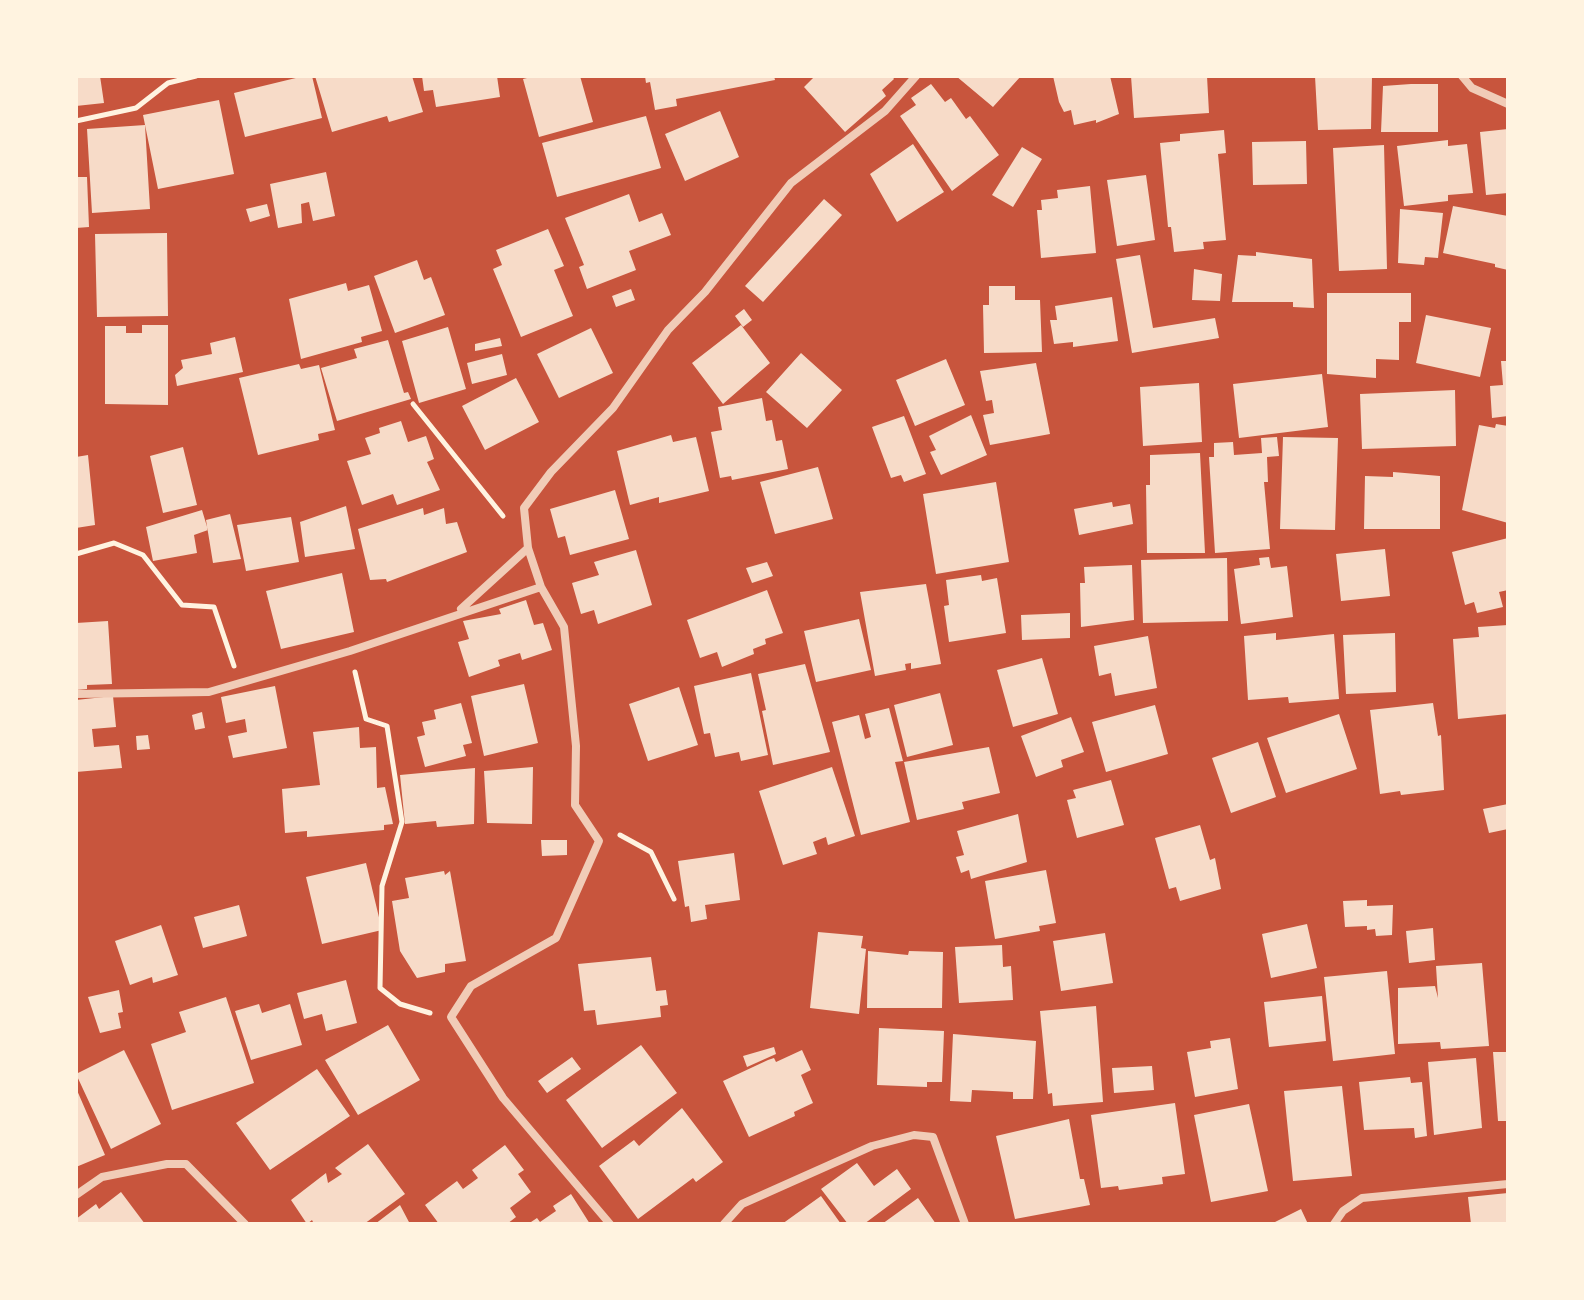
<!DOCTYPE html>
<style>
body{margin:0}
#map{position:relative;width:1584px;height:1300px;overflow:hidden;background:#c8553d;font-family:Lato,sans-serif}
canvas{display:block}
.frame{position:absolute;inset:0;border:78px solid #fff3e0;pointer-events:none}
</style>
<div id="map">
<canvas width="1584" height="1300"></canvas>
<div class="frame"></div>
</div>
<script>
const context = document.querySelector('canvas').getContext('2d');
context.lineJoin = 'round';
function fill(path, color) { context.fillStyle = color; context.fill(path, 'evenodd'); }
const poly = rows => new Path2D(rows.map(r => 'M' + r).join(''));
function stroke(path, color, width, dash) { context.strokeStyle = color; context.lineWidth = width; context.lineCap = dash ? 'butt' : 'round'; context.setLineDash(dash || []); context.stroke(path); }
const building = poly([
 [76,76,100,76,104,103,76,106],
 [304,76,312,76,322,118,245,137,234,93],
 [315,76,412,76,423,112,389,122,387,116,332,132],
 [422,76,497,76,500,97,436,107,433,90,424,91],
 [535,76,580,76,593,122,539,137,523,79],
 [645,76,774,76,775,80,676,99,677,106,655,110,650,82,646,83],
 [815,76,892,76,894,79,882,90,886,96,845,132,804,87],
 [956,76,1021,76,993,107],
 [1053,76,1110,76,1119,114,1096,123,1096,120,1074,125,1071,110,1064,112,1059,102],
 [1131,76,1207,76,1209,113,1134,118],
 [1315,76,1372,76,1371,129,1318,130],
 [931,84,945,102,951,98,966,119,970,116,999,155,952,191,900,116,916,105,911,98],
 [1411,84,1438,84,1438,132,1381,132,1383,86],
 [219,100,234,174,158,189,143,115],
 [720,111,739,157,685,181,665,134],
 [646,116,661,168,557,197,542,143],
 [145,125,150,209,92,213,87,129],
 [1508,129,1508,193,1486,195,1480,132],
 [1224,130,1226,153,1218,154,1226,240,1203,242,1204,249,1174,252,1171,227,1168,227,1160,143,1180,141,1180,134],
 [1448,140,1448,146,1467,144,1473,193,1448,195,1448,201,1404,206,1397,146],
 [1306,141,1307,184,1253,185,1252,142],
 [913,144,944,192,897,222,870,174],
 [1384,145,1387,269,1339,271,1333,148],
 [1022,147,1042,159,1013,207,992,195],
 [326,172,335,216,313,221,309,202,301,204,302,223,278,228,270,184],
 [1146,175,1155,240,1117,246,1107,180],
 [76,177,87,177,89,227,76,228],
 [1090,186,1096,253,1041,258,1037,210,1042,210,1041,200,1058,198,1057,190],
 [629,194,639,222,662,213,671,235,629,251,636,270,587,289,579,267,584,265,565,218],
 [824,199,842,215,763,302,745,286],
 [267,204,270,216,250,222,246,209],
 [1453,206,1508,216,1508,270,1495,267,1495,264,1443,253],
 [1400,209,1443,213,1438,258,1425,257,1424,265,1398,263],
 [548,229,564,266,554,270,573,316,521,337,493,269,502,265,496,250],
 [167,233,168,316,97,317,95,234],
 [1256,252,1312,259,1314,308,1293,307,1293,302,1232,302,1238,255,1256,256],
 [1140,255,1153,328,1215,318,1219,338,1132,353,1116,259],
 [417,260,424,280,431,277,445,315,395,333,374,276],
 [1194,269,1222,274,1220,301,1192,300],
 [346,283,348,291,369,285,382,331,361,337,362,342,301,359,289,299],
 [989,286,1015,286,1015,300,1040,300,1042,352,984,353,983,305,989,305],
 [631,289,635,300,616,307,612,296],
 [1327,293,1411,293,1411,322,1399,322,1399,360,1376,359,1376,378,1327,374],
 [1112,297,1118,341,1073,347,1073,342,1054,344,1050,320,1057,320,1055,306],
 [744,309,752,320,743,327,735,316],
 [1426,315,1491,328,1480,377,1416,363],
 [142,325,168,325,168,405,105,404,105,326,126,326,126,333,142,333],
 [741,325,770,363,723,404,692,363],
 [448,327,466,389,419,403,402,341],
 [591,328,613,373,559,398,537,354],
 [235,337,243,372,177,386,175,375,183,368,181,360,212,354,210,343],
 [500,338,502,346,475,351,475,344],
 [388,340,404,393,408,392,411,399,337,421,321,368,357,358,354,349],
 [801,353,842,390,807,428,766,392],
 [502,354,507,375,472,384,467,363],
 [946,359,965,405,915,426,896,380],
 [1501,361,1508,361,1508,416,1492,418,1490,386,1503,385],
 [1036,363,1050,434,990,445,983,415,994,413,992,400,986,401,980,371],
 [299,364,301,369,319,365,335,430,318,434,319,440,258,455,239,378],
 [1322,374,1328,427,1239,438,1233,384],
 [516,378,539,422,485,450,462,406],
 [1199,383,1202,442,1143,446,1140,387],
 [1455,390,1456,446,1362,449,1360,394],
 [762,398,766,421,772,420,776,441,782,440,788,469,732,480,731,476,720,478,711,432,722,430,718,407],
 [971,415,987,455,941,475,930,452,936,450,929,436],
 [904,416,926,474,904,482,901,475,891,478,872,427],
 [401,421,408,442,426,436,434,459,427,462,440,490,397,505,393,494,362,505,347,461,371,454,365,438,380,433,379,428],
 [1496,424,1508,426,1508,523,1462,510,1479,425,1495,428],
 [671,435,673,442,696,437,709,491,659,503,659,497,630,505,617,451],
 [1277,437,1279,456,1267,457,1268,482,1264,482,1270,549,1215,553,1209,457,1214,457,1214,443,1233,442,1234,455,1262,453,1261,438],
 [1283,437,1338,438,1335,530,1280,529],
 [183,447,197,505,163,513,150,456],
 [1200,453,1205,553,1147,553,1146,485,1150,485,1150,455],
 [88,455,95,525,76,528,76,457],
 [818,467,833,519,775,534,760,482],
 [1393,472,1440,476,1440,529,1364,529,1365,476,1393,477],
 [996,482,1009,562,936,574,923,494],
 [615,490,629,539,570,555,565,536,558,538,550,509],
 [1112,502,1113,507,1130,504,1133,524,1079,535,1074,509],
 [346,506,355,549,305,557,300,522],
 [423,508,424,515,444,508,446,524,457,522,467,552,387,582,386,579,370,580,358,529],
 [202,510,208,530,194,535,197,553,153,561,146,527],
 [230,514,241,559,213,563,206,520],
 [291,517,299,562,246,571,237,525],
 [1508,538,1508,590,1499,592,1503,607,1477,613,1474,602,1465,605,1452,552],
 [1385,549,1390,596,1341,601,1336,554],
 [636,550,652,605,598,624,594,610,581,614,572,583,599,575,594,562],
 [1269,557,1271,568,1287,566,1293,617,1241,624,1234,569,1260,565,1259,558],
 [1227,558,1228,621,1143,623,1141,560],
 [767,562,773,576,752,583,746,568],
 [1132,565,1134,620,1081,627,1080,583,1085,583,1084,567],
 [342,573,354,632,281,649,266,591],
 [981,575,982,581,997,578,1006,633,949,642,944,606,949,605,946,580],
 [926,584,941,664,911,669,911,663,905,664,906,670,875,676,860,592],
 [767,590,783,633,765,639,766,644,753,649,754,654,722,667,717,652,700,658,687,620],
 [526,600,534,625,543,623,552,650,522,660,520,653,498,660,500,666,469,677,458,642,469,639,463,621,501,614,499,609],
 [1070,613,1070,638,1022,640,1021,615],
 [859,619,871,670,816,682,804,631],
 [108,621,112,684,87,685,87,689,76,690,76,623],
 [1508,625,1508,714,1458,719,1453,639,1479,637,1478,627],
 [1276,633,1276,640,1334,634,1339,699,1289,703,1288,697,1248,700,1244,636],
 [1395,633,1396,692,1346,694,1343,635],
 [1148,636,1157,688,1115,696,1111,673,1099,676,1094,646],
 [1042,658,1058,714,1013,727,997,670],
 [805,664,830,752,773,765,762,711,766,710,758,674],
 [751,673,768,755,741,761,739,752,715,757,710,733,704,734,694,686],
 [524,684,538,743,484,756,471,696],
 [275,686,287,748,233,758,228,736,247,732,245,719,226,723,221,697],
 [679,687,698,745,648,761,629,704],
 [940,693,953,745,907,757,894,705],
 [113,696,116,727,92,729,94,747,119,745,122,768,76,772,76,700],
 [461,703,472,743,463,745,466,756,425,767,417,737,425,735,422,722,436,719,434,710],
 [1433,703,1438,736,1441,735,1444,790,1401,795,1400,791,1380,794,1370,710],
 [1155,705,1168,754,1106,772,1092,722],
 [889,708,903,761,895,762,910,822,861,835,832,722,859,715,865,739,871,737,865,714],
 [202,712,205,728,195,730,192,715],
 [1339,714,1357,769,1286,793,1267,738],
 [1071,717,1084,752,1061,760,1063,767,1036,777,1021,736],
 [359,727,360,748,376,747,377,788,385,787,393,824,384,825,384,830,307,837,307,831,285,833,282,789,320,785,313,732],
 [148,735,150,749,137,750,136,736],
 [1258,742,1276,797,1231,813,1212,758],
 [989,747,1000,793,962,802,964,809,917,820,904,762],
 [533,767,532,824,487,823,484,771],
 [832,767,855,836,828,845,826,837,813,842,817,854,783,865,759,791],
 [475,768,474,824,437,827,436,821,405,824,400,775],
 [1111,780,1124,825,1077,838,1067,800,1076,798,1073,790],
 [1508,804,1508,829,1489,833,1483,809],
 [1018,814,1027,862,971,879,969,870,961,873,956,857,964,855,957,831],
 [1200,825,1210,860,1215,858,1221,889,1180,901,1176,887,1169,889,1155,838],
 [541,840,567,840,567,855,542,856],
 [734,853,740,900,705,905,707,919,691,922,689,906,685,907,678,861],
 [366,863,382,930,322,944,306,877],
 [1046,870,1056,923,1039,926,1040,931,995,939,985,881],
 [444,871,445,875,450,871,466,961,445,964,445,972,417,978,400,951,392,901,409,898,405,878],
 [1367,900,1367,906,1393,905,1392,935,1376,936,1375,929,1367,930,1367,926,1345,927,1343,901],
 [239,905,247,936,203,948,194,917],
 [1307,924,1317,968,1271,978,1262,934],
 [161,925,178,975,153,983,152,977,130,985,115,941],
 [1433,928,1435,960,1409,963,1406,931],
 [818,932,863,936,861,948,866,949,859,1014,810,1008],
 [1105,933,1113,983,1061,991,1053,941],
 [1002,945,1003,967,1011,966,1013,1000,959,1003,955,947],
 [868,951,908,955,909,951,943,952,942,1008,867,1008],
 [651,957,656,991,666,990,668,1005,660,1006,661,1017,597,1025,595,1010,584,1011,578,964],
 [1482,963,1489,1046,1441,1049,1440,1042,1398,1044,1398,988,1435,986,1438,998,1436,966],
 [1387,971,1395,1054,1333,1061,1324,977],
 [346,980,357,1023,326,1031,322,1014,304,1019,297,993],
 [119,990,123,1012,118,1013,121,1028,100,1033,88,997],
 [1322,996,1326,1041,1269,1047,1264,1002],
 [226,997,254,1083,172,1110,151,1044,186,1032,179,1012],
 [259,1004,262,1013,290,1004,302,1045,251,1060,235,1011],
 [1096,1006,1103,1102,1053,1106,1052,1093,1048,1094,1040,1011],
 [388,1025,420,1080,358,1115,325,1060],
 [879,1028,944,1031,942,1082,927,1082,927,1087,877,1085],
 [953,1034,1036,1041,1033,1099,1013,1099,1013,1092,972,1090,971,1102,950,1101],
 [1230,1038,1238,1089,1195,1097,1187,1052,1211,1048,1210,1041],
 [641,1045,677,1093,602,1148,566,1100],
 [774,1047,776,1054,747,1067,743,1056],
 [124,1050,161,1124,111,1149,76,1074],
 [802,1050,811,1070,801,1075,813,1103,794,1112,795,1116,749,1137,723,1081,768,1060,774,1058,776,1062],
 [1493,1052,1508,1052,1508,1121,1498,1121],
 [572,1057,581,1069,547,1093,538,1081],
 [1476,1058,1482,1128,1434,1135,1428,1062],
 [1152,1066,1154,1090,1114,1093,1112,1068],
 [317,1069,350,1116,270,1170,236,1123],
 [1410,1077,1411,1083,1422,1082,1427,1136,1415,1138,1414,1128,1364,1130,1359,1082],
 [1342,1086,1352,1176,1293,1181,1284,1091],
 [76,1088,105,1155,76,1167],
 [1175,1103,1185,1174,1162,1177,1163,1184,1119,1190,1118,1186,1101,1188,1091,1115],
 [1249,1104,1268,1191,1211,1202,1194,1115],
 [682,1108,723,1162,696,1182,693,1178,638,1219,599,1166,634,1140,639,1146],
 [1069,1119,1080,1179,1084,1179,1090,1205,1015,1219,996,1136],
 [368,1144,405,1194,364,1224,314,1224,312,1220,307,1224,291,1200,326,1173,328,1183,342,1174,335,1168],
 [505,1145,524,1170,518,1174,531,1192,510,1208,516,1217,507,1224,439,1224,425,1205,457,1181,463,1189,478,1178,472,1170],
 [857,1163,874,1186,897,1169,911,1189,864,1224,848,1224,821,1189],
 [121,1192,145,1224,76,1224,76,1219,96,1204,99,1209],
 [1508,1193,1508,1224,1471,1224,1468,1197],
 [571,1194,590,1224,528,1224,537,1218,540,1222,556,1211,553,1206],
 [821,1196,841,1224,782,1224],
 [918,1198,936,1224,882,1224],
 [400,1205,410,1224,375,1224],
 [1301,1209,1308,1224,1271,1224]
]);
const path = poly([
 [76,121,136,108,168,83,196,76],
 [413,404,503,516],
 [76,554,114,543,143,555,182,605,214,607,234,666],
 [355,672,366,719,387,726,402,822,382,886,380,988,400,1004,430,1013],
 [620,835,651,852,674,899]
]);
const minor = poly([
 [1462,76,1472,88,1508,104],
 [461,609,528,548],
 [76,694,209,692,350,651,541,587],
 [76,1195,102,1177,167,1164,186,1164,245,1224],
 [610,1224,503,1098,451,1017,471,986,556,938,599,841,575,805,576,746,564,627,541,587,528,548,524,508,551,472,613,408,668,330,705,292,791,183,885,111,916,76],
 [724,1224,742,1204,872,1146,914,1135,933,1137,965,1224],
 [1334,1224,1343,1211,1362,1198,1508,1184]
]);
fill(building, '#f7dbc8');
stroke(path, '#fff3e0', 5);
stroke(minor, '#f1ccb7', 8);
</script>
